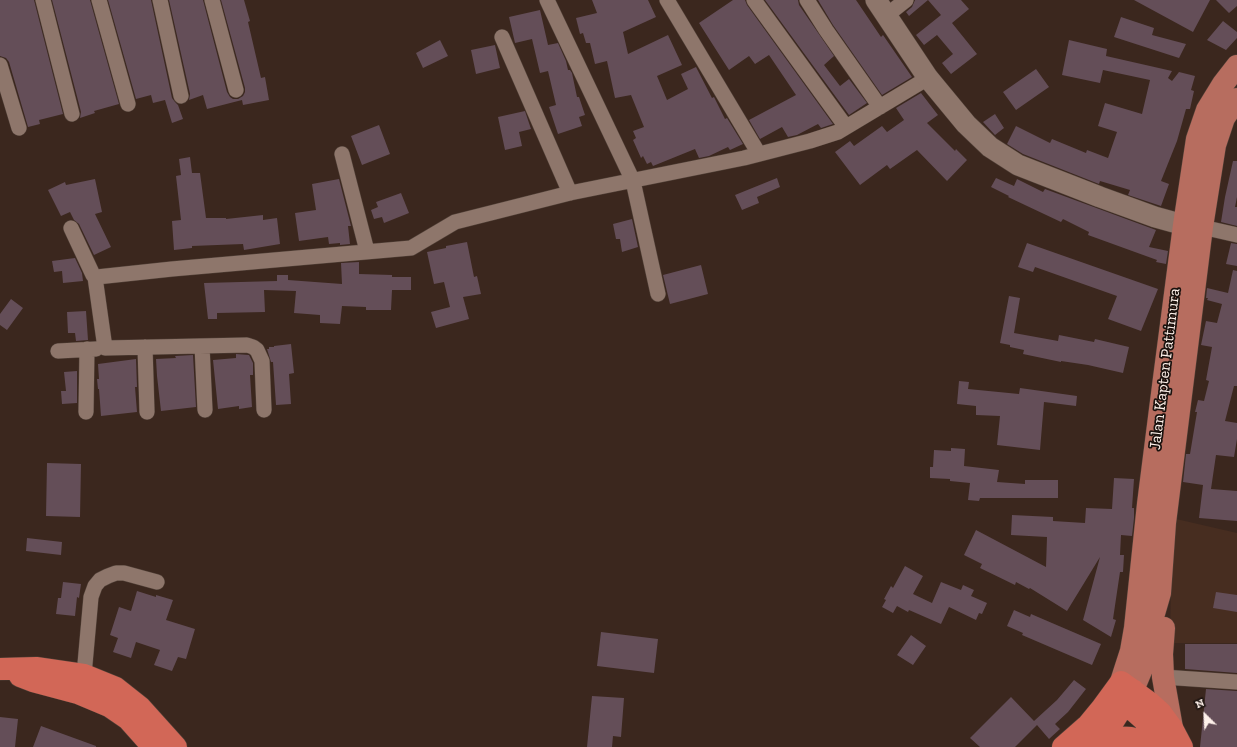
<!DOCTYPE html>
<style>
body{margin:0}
#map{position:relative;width:1237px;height:747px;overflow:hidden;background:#3b271e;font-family:"Zilla Slab",serif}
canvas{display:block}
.north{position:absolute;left:1185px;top:695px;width:40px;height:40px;-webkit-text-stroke:3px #1b120e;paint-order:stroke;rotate:336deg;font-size:11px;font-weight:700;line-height:16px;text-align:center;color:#fef1ea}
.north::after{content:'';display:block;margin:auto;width:14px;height:18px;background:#fef1ea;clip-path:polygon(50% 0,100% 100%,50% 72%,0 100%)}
</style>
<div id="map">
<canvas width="1237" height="747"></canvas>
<div class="north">N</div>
</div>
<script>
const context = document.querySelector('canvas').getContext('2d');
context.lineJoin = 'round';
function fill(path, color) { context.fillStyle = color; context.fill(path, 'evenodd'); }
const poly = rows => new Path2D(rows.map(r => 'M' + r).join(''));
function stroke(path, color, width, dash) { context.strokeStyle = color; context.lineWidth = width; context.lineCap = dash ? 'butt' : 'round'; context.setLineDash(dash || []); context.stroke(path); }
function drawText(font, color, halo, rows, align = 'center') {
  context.font = font + ' "Zilla Slab",serif'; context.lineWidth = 3.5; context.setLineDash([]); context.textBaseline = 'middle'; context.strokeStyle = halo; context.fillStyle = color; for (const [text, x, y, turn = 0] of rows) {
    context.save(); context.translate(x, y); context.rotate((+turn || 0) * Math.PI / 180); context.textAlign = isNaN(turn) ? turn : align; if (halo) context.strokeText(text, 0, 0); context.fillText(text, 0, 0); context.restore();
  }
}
const built = poly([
 [1172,518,1237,533,1237,643,1170,643]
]);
const building = poly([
 [0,0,34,0,63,114,39,120,40,124,28,127,9,62,6,58,0,56],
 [52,0,90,0,119,104,94,111,95,113,80,118,81,112],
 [108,0,151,0,172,98,175,102,178,105,183,119,172,123,165,100,153,103,151,95,136,99],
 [169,0,203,0,227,92,230,97,233,99,238,99,243,96,245,92,245,88,221,0,244,0,250,21,248,22,261,78,265,77,269,100,243,105,242,100,207,109,203,95,189,100,190,94],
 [592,0,648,0,656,17,623,32,628,54,668,35,682,65,657,76,667,100,688,89,681,74,696,67,712,98,714,97,725,119,727,118,743,144,730,150,728,147,709,156,699,158,695,149,653,166,651,162,647,164,643,156,641,158,633,140,636,138,633,131,644,127,631,95,615,98,607,61,595,64,590,43,586,43,583,33,580,34,576,18,597,13],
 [733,0,745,0,747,5,833,124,821,128,818,124,797,135,788,137,782,127,760,139,749,120,796,95,769,55,755,64,749,56,729,70,720,56,699,23],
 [765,0,798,0,799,5,834,56,824,65,840,86,849,79,867,103,849,115],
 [818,0,856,0,881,37,883,35,912,77,882,95,833,25],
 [915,0,961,0,969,9,952,23,977,54,951,74,942,63,953,54,937,35,924,45,916,35,941,15,928,0,909,16,906,12,912,7],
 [1134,0,1210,0,1193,32],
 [1216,0,1237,0,1237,6,1229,13],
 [540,10,548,45,558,43,566,61,568,70,570,70,572,73,577,97,579,97,585,115,579,117,582,126,558,134,549,107,556,105,548,71,540,73,532,39,515,43,509,17],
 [1121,17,1154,28,1152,35,1186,44,1179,58,1114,37],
 [1223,21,1237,32,1237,38,1226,50,1207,40],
 [440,40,448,56,423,68,416,53],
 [1069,40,1107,49,1106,56,1172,71,1168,78,1172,81,1179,72,1195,76,1191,90,1194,91,1190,109,1186,109,1177,141,1161,181,1169,184,1161,206,1128,195,1130,190,1100,181,1099,184,1023,154,1007,144,1016,126,1050,143,1052,139,1086,153,1087,150,1108,158,1117,132,1098,126,1105,103,1142,114,1150,80,1103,70,1100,83,1062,75],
 [495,45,500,68,476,74,471,50],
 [1036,69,1049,87,1016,110,1003,92],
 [921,93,938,115,927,123,955,151,956,149,967,160,947,181,917,150,890,169,887,165,860,185,835,152,850,141,854,146,882,126,887,132,904,120,896,108],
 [525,111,531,129,519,132,522,146,505,150,498,117],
 [995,114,1004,128,995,135,983,122],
 [379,125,390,154,362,165,351,136],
 [190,157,192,173,200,173,206,218,226,218,226,219,263,215,263,220,277,218,280,244,244,250,243,244,192,246,192,248,174,250,172,221,181,220,176,176,181,175,179,159],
 [1233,161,1237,161,1237,197,1235,207,1237,207,1237,226,1221,222,1225,197],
 [777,178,780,187,757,197,759,203,742,210,735,195],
 [996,178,1014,186,1017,179,1043,192,1045,189,1156,230,1149,247,1168,251,1166,264,1156,262,1157,260,1088,235,1089,232,1063,219,1061,222,1008,197,1009,196,991,187],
 [95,179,102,212,95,214,111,247,94,255,79,224,74,220,70,212,61,216,48,190,65,182,66,185],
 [339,179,351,226,348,226,350,244,340,245,340,243,329,244,328,237,299,241,295,213,316,210,312,184],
 [401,193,409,213,384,223,382,217,374,219,371,210,378,207,376,202],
 [632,219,638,247,622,252,620,239,616,239,613,224],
 [467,242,474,277,477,276,481,294,463,297,469,319,436,328,431,312,450,307,444,282,434,284,427,252,446,248,446,246],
 [1027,243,1158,289,1141,331,1108,319,1117,296,1035,267,1033,272,1018,267],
 [1231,243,1237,244,1237,266,1226,264],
 [75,258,82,273,83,281,63,283,62,271,54,272,52,261],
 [359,262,359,274,392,275,392,277,411,277,411,290,392,290,391,310,366,310,366,307,342,306,340,324,320,323,320,315,294,313,296,291,264,290,265,312,217,313,217,319,208,319,204,283,277,281,277,275,288,275,288,280,342,284,341,263],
 [701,265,708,294,670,304,663,275],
 [1233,270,1237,271,1237,386,1234,386,1225,421,1237,423,1237,439,1234,457,1216,455,1211,489,1237,491,1237,521,1199,518,1203,485,1183,482,1186,454,1190,454,1197,412,1195,412,1198,400,1204,401,1209,381,1206,380,1212,347,1201,345,1206,321,1217,323,1222,304,1207,300,1208,298,1206,298,1207,288,1228,293],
 [1009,296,1020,298,1014,333,1058,341,1059,335,1094,342,1095,339,1129,347,1123,373,1088,365,1061,361,1061,362,1023,354,1024,350,1010,347,1010,345,1000,343],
 [11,299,23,308,7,330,0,325,0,314],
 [86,311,88,340,76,341,75,333,68,333,67,312],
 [291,344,294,373,289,374,291,404,276,405,273,362,271,362,267,349,269,349,269,347,274,347,274,346],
 [236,354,249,355,253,363,253,375,250,375,252,407,239,409,239,406,218,409,213,360,236,358],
 [193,355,196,407,161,411,157,376,156,359,176,358,175,356],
 [136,359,137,387,135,387,137,412,101,416,99,389,98,389,97,379,99,379,98,364],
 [77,371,77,403,62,404,61,391,66,391,64,372],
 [959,381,969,382,968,389,1019,394,1020,388,1077,396,1076,406,1044,402,1040,450,997,445,1000,416,976,415,976,406,957,404],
 [951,448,965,449,964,466,999,470,997,482,1025,484,1025,480,1058,480,1058,498,980,498,979,501,968,500,970,483,950,481,950,479,930,478,930,467,933,467,934,450,951,451],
 [47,463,81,464,80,517,46,516],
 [1114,478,1134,479,1132,508,1134,508,1134,518,1132,536,1121,535,1120,555,1124,555,1123,572,1120,572,1113,619,1116,620,1111,637,1083,620,1100,557,1067,611,1030,588,1029,589,1016,582,1015,585,980,568,982,564,964,555,976,530,1046,567,1047,537,1011,535,1012,515,1053,517,1053,521,1085,523,1086,508,1112,509],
 [27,538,62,542,61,555,26,551],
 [905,566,923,576,913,594,932,603,941,582,961,590,963,585,974,590,971,596,987,603,982,614,979,613,976,620,949,607,941,624,909,610,908,612,897,606,893,613,882,607,886,600,884,599,891,586,893,588],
 [63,582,81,584,79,598,77,597,75,616,56,614,58,598,61,598],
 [137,591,156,597,156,595,173,600,166,620,195,629,186,659,178,657,172,671,154,665,160,650,136,642,131,658,113,652,118,638,110,635,119,607,131,611],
 [1216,592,1237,595,1237,612,1213,608],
 [1014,610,1030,617,1031,614,1101,644,1092,665,1022,635,1023,633,1007,626],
 [601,632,658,639,654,673,597,666],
 [911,635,926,646,913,665,897,655],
 [1185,644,1237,644,1237,673,1185,669],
 [1074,680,1086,689,1068,712,1055,724,1060,729,1049,739,1037,725,1015,747,980,747,970,738,1011,697,1034,721,1057,700],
 [1206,689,1237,691,1237,747,1200,747],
 [592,696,624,698,621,737,613,736,612,747,587,747],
 [0,717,18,719,15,747,0,747],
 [41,726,96,746,96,747,33,747]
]);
const street = poly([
 [43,0,72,114],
 [99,0,128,104],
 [160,0,181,96],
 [212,0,236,90],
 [547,0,633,181,658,294],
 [667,0,759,154],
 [754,0,846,127],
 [807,0,826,30,880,107],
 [887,15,906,0],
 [502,37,570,193],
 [0,65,19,128],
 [342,154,367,251],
 [1202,227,1237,235],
 [71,228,93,275,97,277,172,269,411,248,455,222,570,193,744,158,810,141,838,132,928,78],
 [95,277,105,348,247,345,253,347,257,350,262,361,264,410],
 [202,346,205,410],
 [145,347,147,412],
 [58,351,96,349],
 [86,412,87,349],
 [84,675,91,597,95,586,100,580,108,576,116,573,124,573,157,582],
 [1163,677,1237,682]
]);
const secondary = poly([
 [876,0,928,78,966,124,990,147,1018,165,1100,197,1155,217,1184,225]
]);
const primary = poly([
 [1164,628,1162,654,1163,677,1172,728],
 [1121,682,1131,651,1135,628,1148,504,1163,386,1184,225,1197,139,1207,110,1223,84,1237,66],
 [1133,690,1146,659,1153,617,1160,593,1165,523,1202,227,1215,145,1224,118,1237,99]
]);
const highway = poly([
 [0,669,36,668,84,675,116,688,140,707,176,747],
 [20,676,33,681,78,693,109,706,128,719,153,747],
 [1113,694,1125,703,1143,719,1154,733,1162,747],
 [1098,738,1112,737,1131,738,1156,747],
 [1063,747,1088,725,1102,708,1121,682,1150,703,1161,713,1172,728,1182,747],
 [1088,747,1098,738,1114,720,1133,690]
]);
const streetNames = [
 ["Jalan Kapten Pattimura",1165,369,-83]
];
fill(built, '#472d20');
fill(building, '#644e58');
stroke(street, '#524239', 16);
stroke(secondary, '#524239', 22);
stroke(primary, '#524239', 23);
stroke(highway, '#524239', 23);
stroke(street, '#8e766b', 15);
stroke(secondary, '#8e766b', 21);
stroke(primary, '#b76d5f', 22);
stroke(highway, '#d26757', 22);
drawText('16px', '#fef1ea', '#1b120e', streetNames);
</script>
